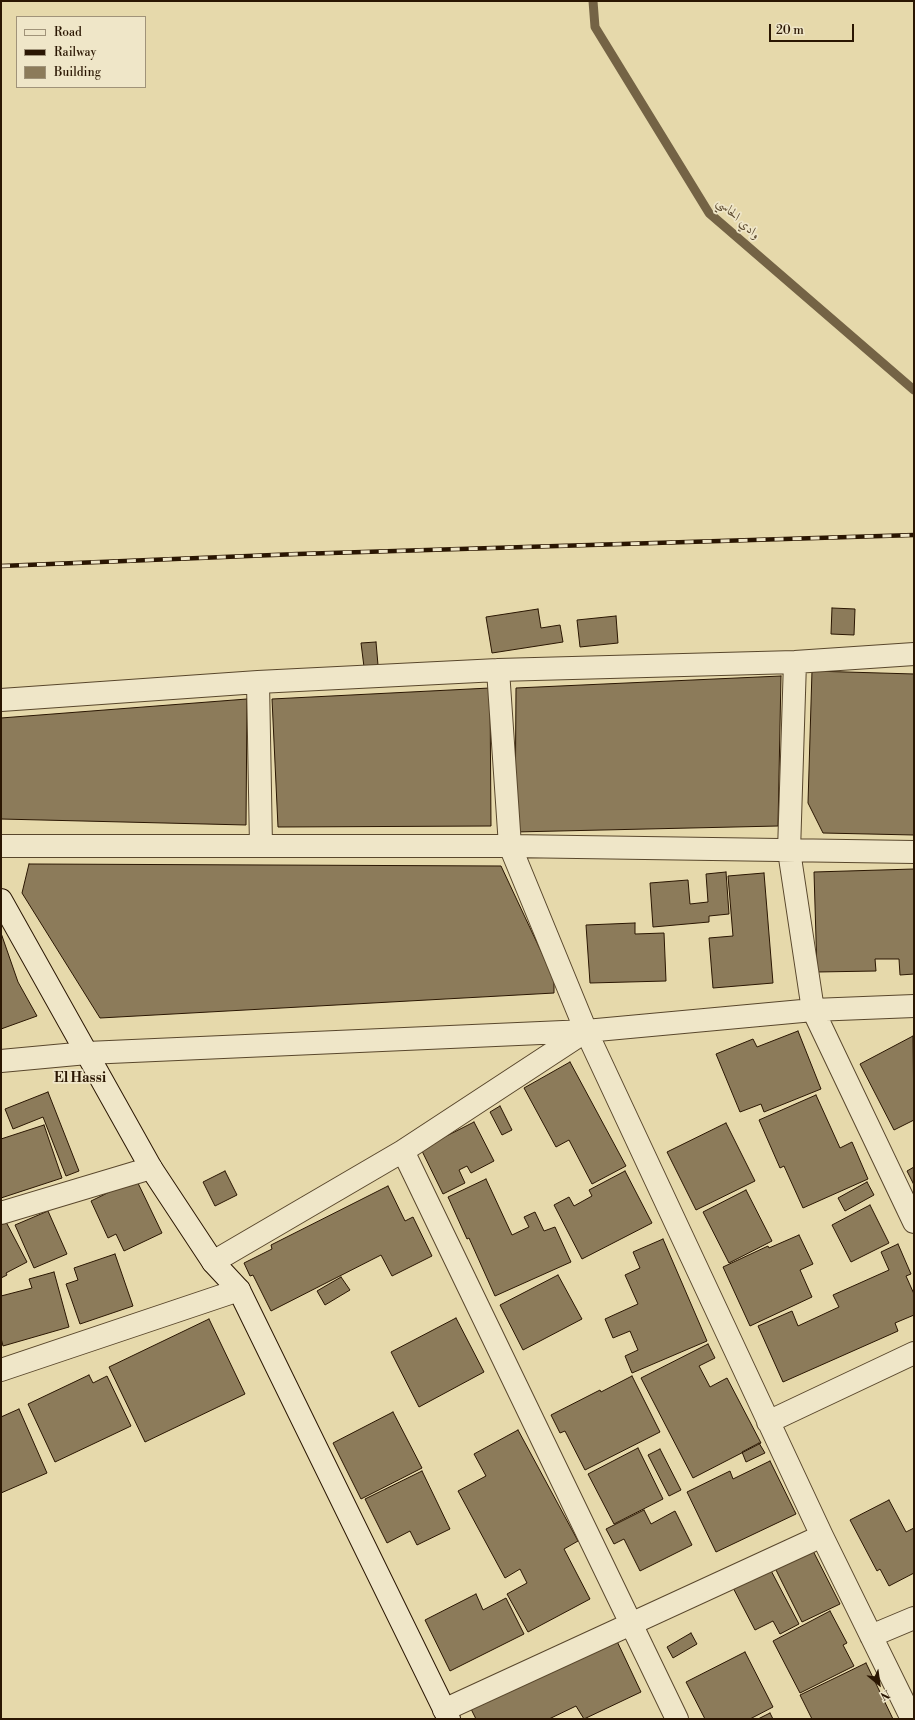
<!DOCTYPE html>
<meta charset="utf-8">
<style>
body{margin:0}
#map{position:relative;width:915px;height:1720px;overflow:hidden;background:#e6d9ab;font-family:"Libre Bodoni",serif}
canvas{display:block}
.frame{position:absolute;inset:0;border:2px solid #2a1602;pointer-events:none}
.legend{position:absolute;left:16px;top:16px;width:130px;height:72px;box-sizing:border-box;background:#efe6c8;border:1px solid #a09379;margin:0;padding:5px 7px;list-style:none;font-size:12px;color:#2a1602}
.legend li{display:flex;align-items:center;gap:8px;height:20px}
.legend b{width:20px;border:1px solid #a09379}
.north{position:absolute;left:859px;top:1664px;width:40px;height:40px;-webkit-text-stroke:3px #efe6c8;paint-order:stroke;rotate:151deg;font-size:11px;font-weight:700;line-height:16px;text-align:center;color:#2a1602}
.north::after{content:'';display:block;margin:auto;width:14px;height:18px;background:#2a1602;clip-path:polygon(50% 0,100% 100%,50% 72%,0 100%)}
.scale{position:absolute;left:769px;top:24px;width:85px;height:18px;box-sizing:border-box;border:2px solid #2a1602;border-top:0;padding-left:5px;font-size:12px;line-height:14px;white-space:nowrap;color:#2a1602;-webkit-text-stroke:3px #efe6c8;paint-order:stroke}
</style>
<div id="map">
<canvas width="915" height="1720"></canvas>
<div class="frame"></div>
<ul class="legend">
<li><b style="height:5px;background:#efe6c8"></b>Road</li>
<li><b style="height:5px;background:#2a1602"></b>Railway</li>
<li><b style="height:11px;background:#8c7b5a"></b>Building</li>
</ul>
<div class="north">N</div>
<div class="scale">20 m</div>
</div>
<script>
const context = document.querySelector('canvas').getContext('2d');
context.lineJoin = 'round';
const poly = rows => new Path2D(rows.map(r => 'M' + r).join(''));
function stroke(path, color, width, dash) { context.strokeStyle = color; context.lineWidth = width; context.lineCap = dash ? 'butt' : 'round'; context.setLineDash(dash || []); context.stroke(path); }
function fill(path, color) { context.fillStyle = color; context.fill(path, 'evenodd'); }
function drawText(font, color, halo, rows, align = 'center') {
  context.font = font + ' "Libre Bodoni",Amiri,serif'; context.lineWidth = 3.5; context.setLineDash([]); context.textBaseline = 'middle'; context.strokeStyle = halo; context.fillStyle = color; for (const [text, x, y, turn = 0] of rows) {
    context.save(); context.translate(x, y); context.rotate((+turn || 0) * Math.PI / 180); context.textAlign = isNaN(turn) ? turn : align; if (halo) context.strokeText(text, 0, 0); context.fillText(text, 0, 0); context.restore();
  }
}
const stream = poly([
 [593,1,595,27,709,213,914,390]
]);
const building = poly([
 [832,608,855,609,854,635,831,634,832,608],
 [538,609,541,628,560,625,563,642,492,653,486,617,538,609],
 [616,616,618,643,580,647,577,620,616,616],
 [376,642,378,665,364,667,361,643,376,642],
 [812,671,914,674,914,835,823,833,808,803,812,671],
 [781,676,778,826,515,832,516,688,781,676],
 [490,688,491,826,278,827,272,699,490,688],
 [247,699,246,825,1,819,1,718,247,699],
 [29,864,501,866,554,979,554,993,100,1018,22,893,29,864],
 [914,869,914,974,900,975,899,959,875,959,876,971,817,972,814,872,914,869],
 [726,872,729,914,709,916,709,922,653,927,650,883,688,880,690,904,708,902,706,874,726,872],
 [764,873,773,983,713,988,709,938,733,936,728,876,764,873],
 [635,923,635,934,664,933,666,981,590,983,586,925,635,923],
 [1,933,18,982,37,1016,1,1029,1,933],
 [798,1031,821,1089,764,1112,761,1104,740,1112,716,1054,753,1039,757,1047,798,1031],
 [913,1036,914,1120,894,1130,860,1064,913,1036],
 [570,1062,626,1166,592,1184,569,1140,556,1147,524,1088,570,1062],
 [48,1092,79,1171,66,1176,43,1117,13,1129,5,1109,48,1092],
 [816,1095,840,1148,852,1142,868,1179,803,1208,784,1166,780,1168,759,1120,816,1095],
 [500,1106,512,1130,502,1135,490,1112,500,1106],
 [474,1122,494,1161,471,1173,467,1166,459,1170,465,1183,443,1194,421,1149,474,1122],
 [726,1123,755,1181,696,1210,667,1152,726,1123],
 [44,1125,62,1178,1,1198,1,1139,44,1125],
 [914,1167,914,1185,907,1171,914,1167],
 [225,1171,237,1195,215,1206,203,1182,225,1171],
 [625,1171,652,1223,582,1259,554,1205,569,1197,574,1206,592,1196,589,1190,625,1171],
 [136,1179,162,1233,124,1251,116,1234,108,1238,91,1201,136,1179],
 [486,1179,512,1235,529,1227,524,1217,535,1212,544,1231,555,1227,571,1262,495,1296,469,1238,467,1239,448,1197,486,1179],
 [867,1182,874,1195,845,1211,838,1198,867,1182],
 [388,1186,405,1221,413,1217,432,1256,392,1276,381,1255,271,1311,253,1275,250,1276,244,1263,272,1249,271,1245,388,1186],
 [746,1190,772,1241,729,1263,703,1212,746,1190],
 [870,1205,889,1243,851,1262,832,1225,870,1205],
 [48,1211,67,1254,34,1268,15,1225,48,1211],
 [6,1222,27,1262,6,1273,7,1275,1,1278,1,1224,6,1222],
 [799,1235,813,1264,800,1270,812,1297,750,1326,723,1267,768,1246,769,1248,799,1235],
 [663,1239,707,1341,632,1373,625,1356,638,1350,630,1331,613,1338,605,1319,638,1304,625,1275,640,1268,633,1252,663,1239],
 [898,1244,911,1274,906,1276,914,1294,914,1315,895,1323,898,1331,783,1382,758,1326,792,1311,798,1326,839,1307,833,1295,889,1270,881,1252,898,1244],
 [115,1254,133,1306,80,1324,66,1284,78,1280,74,1268,115,1254],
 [54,1272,69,1327,3,1346,1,1338,1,1296,32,1288,29,1279,54,1272],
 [558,1275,582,1319,523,1350,500,1305,558,1275],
 [341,1277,350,1290,325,1305,317,1291,341,1277],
 [456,1318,484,1372,419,1407,391,1352,456,1318],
 [209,1319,245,1394,145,1442,109,1367,209,1319],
 [708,1344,715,1358,699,1366,710,1387,727,1378,761,1443,693,1478,641,1378,708,1344],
 [89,1375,93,1383,107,1376,131,1426,55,1462,28,1404,89,1375],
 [632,1376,660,1432,585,1470,565,1431,560,1433,551,1415,600,1390,601,1392,632,1376],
 [19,1409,47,1473,1,1493,1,1417,19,1409],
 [393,1412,422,1468,361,1499,333,1443,393,1412],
 [518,1430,578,1541,564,1549,590,1599,528,1632,507,1594,527,1583,520,1569,505,1578,458,1491,486,1476,474,1454,518,1430],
 [759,1443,765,1453,746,1462,742,1452,759,1443],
 [638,1448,663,1499,614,1524,588,1474,638,1448],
 [660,1449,681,1490,669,1496,648,1455,660,1449],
 [770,1461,796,1514,716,1552,687,1492,730,1471,733,1479,770,1461],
 [422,1471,450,1529,417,1545,410,1531,387,1543,365,1499,422,1471],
 [889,1500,906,1532,914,1528,914,1573,889,1586,880,1569,877,1571,850,1520,889,1500],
 [644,1510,651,1524,675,1511,692,1545,640,1571,624,1539,614,1544,606,1529,644,1510],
 [809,1543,840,1604,802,1622,772,1562,809,1543],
 [767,1563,799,1624,780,1634,773,1621,755,1630,730,1582,767,1563],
 [476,1594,483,1610,506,1598,524,1634,450,1671,425,1620,476,1594],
 [830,1611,847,1643,843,1645,854,1666,800,1693,773,1641,830,1611],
 [691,1633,697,1644,673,1658,667,1647,691,1633],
 [615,1637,641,1692,584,1719,576,1706,549,1719,476,1719,471,1709,615,1637],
 [745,1652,773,1707,750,1719,705,1719,686,1682,745,1652],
 [866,1663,893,1719,812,1719,800,1695,866,1663],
 [770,1713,773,1719,758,1719,770,1713]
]);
const street = poly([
 [795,662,789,851,813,1010,914,1222],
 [498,670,510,846,586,1031,822,1536,912,1719],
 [258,682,261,846],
 [1,700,258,682,498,670,795,662,914,654],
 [1,846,510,846,914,852],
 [1,1061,87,1053,586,1031,813,1010,914,1006],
 [403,1151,677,1719],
 [1,1213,151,1168],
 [213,1262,403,1151,586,1031],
 [1,1370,239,1290],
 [768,1422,914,1353],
 [871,1636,914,1618],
 [444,1710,822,1536]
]);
const secondary = poly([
 [1,900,151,1168,213,1262,239,1290,449,1719]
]);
const rail = poly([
 [1,566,298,554,914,535]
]);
const waterNames = [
 ["وادي الحاسي",738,219,43]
];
const quarterNames = [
 ["El Hassi",80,1079]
];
stroke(stream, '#746345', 9);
fill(building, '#8c7b5a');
stroke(building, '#2a1602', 1);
stroke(street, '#59472c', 24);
stroke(secondary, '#2a1602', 24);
stroke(street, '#efe6c8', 22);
stroke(secondary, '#efe6c8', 22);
stroke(rail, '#2a1602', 4.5);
stroke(rail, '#efe6c8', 3, [9]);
drawText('italic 13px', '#5c4a2f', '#efe6c8', waterNames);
drawText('bold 14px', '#2a1602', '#efe6c8', quarterNames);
</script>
